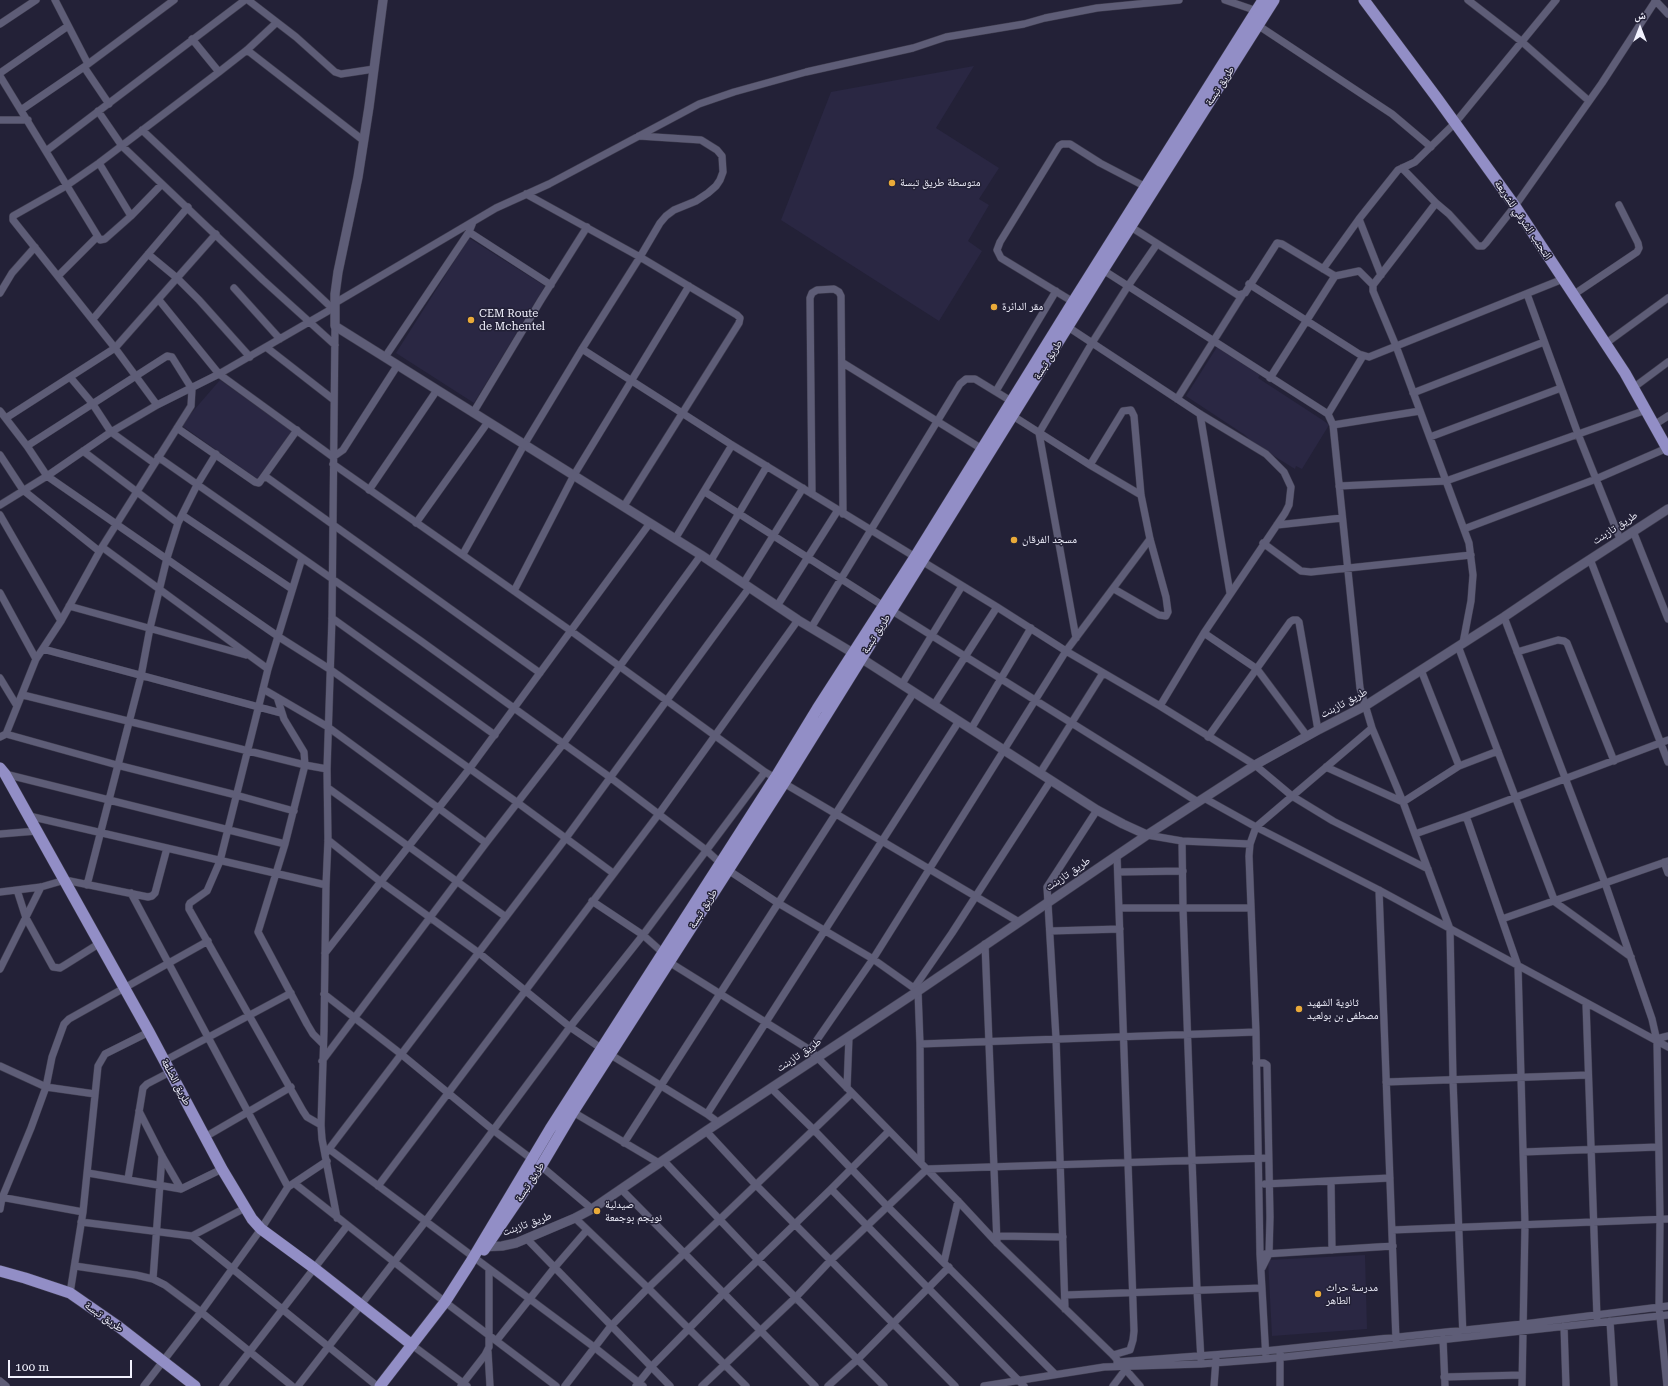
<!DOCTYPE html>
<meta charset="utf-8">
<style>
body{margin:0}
#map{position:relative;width:1668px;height:1386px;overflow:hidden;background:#232137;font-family:"Roboto Serif","Noto Naskh Arabic",serif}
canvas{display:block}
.north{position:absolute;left:1620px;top:8px;width:40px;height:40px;-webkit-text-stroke:3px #232137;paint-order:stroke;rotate:0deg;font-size:11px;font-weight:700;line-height:16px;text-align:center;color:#f2f2fe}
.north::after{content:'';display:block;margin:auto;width:14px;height:18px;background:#f2f2fe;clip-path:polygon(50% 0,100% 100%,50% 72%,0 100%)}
.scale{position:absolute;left:8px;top:1360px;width:124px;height:18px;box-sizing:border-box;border:2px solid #f2f2fe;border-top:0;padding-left:5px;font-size:12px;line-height:14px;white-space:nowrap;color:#f2f2fe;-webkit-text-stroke:3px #232137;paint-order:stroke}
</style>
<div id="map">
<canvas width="1668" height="1386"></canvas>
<div class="north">ش</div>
<div class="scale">100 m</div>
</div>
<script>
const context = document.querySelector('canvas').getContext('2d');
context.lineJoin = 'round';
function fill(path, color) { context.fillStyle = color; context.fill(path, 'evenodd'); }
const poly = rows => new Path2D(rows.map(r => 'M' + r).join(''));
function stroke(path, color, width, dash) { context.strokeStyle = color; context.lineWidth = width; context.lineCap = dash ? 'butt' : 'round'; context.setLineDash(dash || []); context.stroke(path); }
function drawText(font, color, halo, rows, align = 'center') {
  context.font = font + ' "Roboto Serif","Noto Naskh Arabic",serif'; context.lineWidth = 3; context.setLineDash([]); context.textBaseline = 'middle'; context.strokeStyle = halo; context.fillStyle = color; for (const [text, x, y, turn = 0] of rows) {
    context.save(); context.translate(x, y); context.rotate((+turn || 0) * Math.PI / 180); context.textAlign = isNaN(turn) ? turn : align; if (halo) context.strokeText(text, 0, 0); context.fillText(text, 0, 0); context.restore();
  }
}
const built = poly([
 [974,66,936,128,999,168,979,199,989,205,968,241,982,251,939,321,781,220,831,92],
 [469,238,545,286,474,403,396,353],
 [1217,347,1260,375,1258,378,1324,421,1329,425,1302,469,1296,466,1295,469,1253,443,1245,435,1186,396],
 [220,380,293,432,257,479,181,425],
 [1365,1255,1367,1329,1272,1336,1268,1260]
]);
const minor = poly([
 [55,0,88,64],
 [248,0,296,37,335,72,341,74,374,69],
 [1225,0,1257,11],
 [1468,0,1521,41,1589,101],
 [1655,0,1668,14],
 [0,24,36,0],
 [1259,26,1392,114,1431,147],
 [192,39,219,72],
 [247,50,364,141],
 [84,67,109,104],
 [0,73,68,26],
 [0,76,100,240,105,239,131,216,162,184],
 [21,110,84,67,174,0],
 [98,111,122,146,263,280,335,345],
 [0,120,28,120],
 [142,130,333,309],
 [46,151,245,0],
 [99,163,131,216],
 [1402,168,1436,203],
 [526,194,640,257,737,315,740,318,739,323,624,506],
 [1131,227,1238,295,1245,293,1277,243,1282,244,1335,276],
 [469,232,551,285],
 [148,254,177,278,199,300,250,357],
 [1323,269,1359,219],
 [1103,270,1328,414,1333,425,1360,688,1372,728,1403,802,1450,929,1453,1080,1463,1337],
 [1381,275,1359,219,1398,170,1415,162,1455,123,1556,0],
 [58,276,97,237],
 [1249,284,1359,354,1369,357,1563,279],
 [234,288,280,339],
 [0,293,12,273,35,247],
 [1527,294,1578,434,1620,539],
 [1573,295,1637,252,1639,248,1638,243,1619,205],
 [159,300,219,374,333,457,343,450,397,366],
 [335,303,496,208,549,184,699,104,734,92,806,72,913,48,946,37,1024,24,1045,18,1097,8,1179,0],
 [1075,303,1001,258,997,250,1000,242,1059,146,1062,144,1070,144,1100,163,1146,187],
 [93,319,188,207],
 [335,326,332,618,327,769,328,840,326,885,324,1031,321,1125,322,1139,337,1218],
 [1068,327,1200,414,1266,454,1284,472,1291,487,1289,505,1285,513,1204,633,1160,706],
 [1605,344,1668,298],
 [266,347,334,400],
 [582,349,732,445],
 [385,357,469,232,473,222],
 [843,363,982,449],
 [70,377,92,403,111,432,154,463],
 [1270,378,1335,276,1359,271,1373,285],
 [1633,388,1668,362],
 [996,391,1056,291],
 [1413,393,1544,342],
 [1177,399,1243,294],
 [157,405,115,348,13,220,13,216,66,186,99,163,219,72,247,50,276,23],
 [0,411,27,446,47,476,279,637,331,670,518,803,613,873],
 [473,413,541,300,587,227],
 [1200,414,1230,593],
 [1328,414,1363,356],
 [1013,416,1090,465,1141,495],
 [6,418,115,348,216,234],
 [1333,425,1420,411],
 [1654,425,1668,416],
 [177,428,255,482,259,483,297,430],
 [1430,437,1561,388],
 [83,451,178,523],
 [0,455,23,490,99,551],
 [158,457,421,641,611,778,706,850,728,870,778,903,873,959,918,991,920,1044,921,1163],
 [333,464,571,631,765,772,1019,922],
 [1090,465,1123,411,1131,410,1134,416,1141,495,1150,539,1166,597,1168,612,1166,616,1159,615,1114,589],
 [265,476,540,673],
 [1339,486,1446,481,1646,410],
 [369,490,437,390],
 [705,492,882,605],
 [812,494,810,298,812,293,817,290,834,289,839,292,841,296,843,514],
 [0,505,47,476,111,432,157,405,219,374,335,307],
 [0,515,61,621],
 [182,515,292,589],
 [416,523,488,422],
 [1277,525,1342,518],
 [1464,529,1596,479,1667,448],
 [1633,531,1668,619],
 [675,539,732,445,997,607,1066,651,1160,706,1255,765,1292,796,1333,821,1428,869],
 [1263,543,1301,571,1311,572,1471,555],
 [102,547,268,669],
 [463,554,524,445,582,349,640,257,660,223,666,216,674,210,696,201,708,193,716,186,720,180,723,172,722,156,717,150,701,140,639,136],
 [302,558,268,669,220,861,207,891,190,903,189,905,189,909,303,1111,307,1117,321,1125],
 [1590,559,1668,762],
 [710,562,767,466],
 [743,584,803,488],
 [514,591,574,475,689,286],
 [0,593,36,659],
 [69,606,246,655],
 [777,606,838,510],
 [891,610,1198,802],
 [1504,617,1605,883,1652,1019,1657,1041,1660,1219,1659,1307,1667,1386],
 [332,618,495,735],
 [811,628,960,384,966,379,975,379,1011,401],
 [1204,633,1257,669,1307,736],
 [1076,638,1039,433,1092,343,1128,286,1157,244],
 [1463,643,1471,601,1473,575,1469,543,1396,346,1373,291,1373,285,1436,203,1449,214,1478,246,1483,246,1486,243,1515,206,1602,83,1656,0],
 [1458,646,1555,902,1631,957],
 [43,649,281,713],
 [1517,652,1558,640,1564,641,1567,643,1614,761],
 [1421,670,1459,766],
 [0,678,17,706],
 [902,684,962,586],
 [263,689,328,727,486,843],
 [23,695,305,765,327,769],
 [277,697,284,719,304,752,305,765,285,844,258,932,307,1024,313,1034,323,1044],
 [934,705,997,607],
 [971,729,1031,628],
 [6,734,117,765,236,795,294,811],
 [0,737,6,734,36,659,61,621,102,547,191,406,192,389,172,357,167,356,27,446],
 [1208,737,1290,622,1293,620,1297,620,1299,622,1318,730],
 [1326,767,1403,802,1459,766,1498,751],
 [1040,773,1103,673],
 [5,774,285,844],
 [328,788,506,917],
 [1204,798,1256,827,1379,890,1668,1047],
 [29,816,326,885],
 [0,834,37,831],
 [1415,834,1466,816],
 [1147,835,1182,841,1250,844],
 [328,840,381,882,479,953,570,1027,611,1055,707,1114,719,1123],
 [1182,841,1183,908,1192,1160,1197,1290,1201,1360],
 [1664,862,1668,873],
 [1118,872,1183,871],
 [87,885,141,676,150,628,167,558,178,523,197,485,216,454],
 [17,890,26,918,53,967,60,968,65,965,100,943],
 [1379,890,1396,1340],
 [0,892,41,887,65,880,148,897,152,896,155,893,167,848],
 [131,893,288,1187],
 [592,901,643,935,662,952,669,962,810,1050,958,1201,997,1243,1113,1355,1140,1386],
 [1119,908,1251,908],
 [1502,919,1668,861],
 [1050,931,1120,929],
 [985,944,997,1243],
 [325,953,470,768,650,523],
 [0,969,41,887],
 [914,988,952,933,1051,780],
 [324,994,401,1054,493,1130,541,1166,592,1209],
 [1586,1003,1597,1318],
 [1656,1039,1668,1036],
 [920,1044,1256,1032],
 [810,1050,873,959,1066,651,1150,539],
 [164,1061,291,993],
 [322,1061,486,843,563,744,701,555],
 [1256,1063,1264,1063,1267,1065,1270,1217,1269,1254,1262,1268],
 [0,1066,46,1087,95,1094],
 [1386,1082,1588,1075],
 [771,1088,814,1130,887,1206,1055,1374],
 [847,1088,849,1037],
 [139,1111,162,1156,181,1189],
 [573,1112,659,1163],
 [707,1114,959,721],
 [706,1131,756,1185,955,1386],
 [205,1137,291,1087],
 [624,1143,914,692],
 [329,1149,594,1347,643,1386],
 [1523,1152,1658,1147],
 [326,1153,566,838,749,588],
 [664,1161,758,1260,884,1386],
 [88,1173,181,1189,222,1169],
 [128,1179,143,1088,147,1084,170,1072],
 [1331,1181,1332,1250],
 [294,1183,445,1302,556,1386],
 [1265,1184,1390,1178],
 [378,1186,658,815,798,620],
 [621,1189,815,1386],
 [831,1189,1024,1386],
 [0,1197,83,1212],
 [0,1209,2,1198,31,1128,46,1087,52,1057,64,1024,69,1019,208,941],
 [575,1218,648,1288,746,1386],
 [81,1222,192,1236,245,1208],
 [1392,1230,1668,1219],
 [192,1236,377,1386],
 [997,1236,1063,1237],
 [527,1239,670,1386],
 [1265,1254,1393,1246],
 [944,1262,958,1201],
 [75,1266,136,1275,153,1279,165,1285,201,1312,292,1386],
 [153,1279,162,1156],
 [70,1293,83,1212,98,1066,105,1054,149,1032],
 [1065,1295,1262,1288],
 [1065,1309,1056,1038,1047,887,1097,810],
 [1610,1321,1614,1386],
 [1564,1326,1566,1386],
 [1443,1339,1445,1386],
 [497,1340,555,1267,587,1230],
 [412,1345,467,1386],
 [488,1352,490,1386],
 [1280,1353,1280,1386],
 [1113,1355,1130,1350,1133,1340,1134,1331,1117,855],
 [1266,1359,1260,1254,1256,1032,1249,856,1250,844,1256,827,1372,728],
 [1117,1362,1265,1351,1532,1323,1668,1306],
 [1444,1377,1522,1375],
 [0,1381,6,1386],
 [144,1386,201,1312,261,1229,288,1187,327,1161],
 [223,1386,347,1226],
 [298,1386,425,1222,570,1027,643,935,765,772],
 [461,1386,485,1355,489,1347,489,1270],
 [565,1386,611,1326,648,1288,852,1093],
 [636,1386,652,1366,724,1293,831,1189,889,1131],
 [702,1386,796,1297,830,1261,927,1169,1268,1158],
 [828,1386,858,1359,949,1267],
 [984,1386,1104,1367,1201,1364,1266,1359,1668,1315],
 [1113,1386,1125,1370],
 [1214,1386,1216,1359],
 [1522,1386,1525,1225,1518,966,1466,816,1668,740]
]);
const tertiary = poly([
 [383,0,369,107,358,177,338,272,335,294,335,326,701,555,798,620,853,653,1097,810,1123,824,1147,835],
 [482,1247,502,1246,516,1243,575,1218,592,1209,706,1131,918,991,1147,835,1255,765,1318,730,1365,706,1504,617,1563,577,1668,509]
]);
const primary = poly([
 [1364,0,1437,98,1515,206,1625,373,1668,450],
 [0,768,5,774,149,1032,222,1169,252,1219,261,1229,314,1268,412,1345],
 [484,1250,541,1166,573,1112,784,783,1103,270,1274,0],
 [0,1271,25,1278,70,1293,119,1327,195,1386],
 [380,1386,445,1302,470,1263,550,1129,775,778,817,709,915,557,1073,302,1263,0]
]);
const markers = [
 [892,183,4,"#eaaa39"],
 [994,307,4,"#eaaa39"],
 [471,320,4,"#eaaa39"],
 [1014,540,4,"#eaaa39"],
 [1299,1009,4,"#eaaa39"],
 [597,1211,4,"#eaaa39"],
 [1318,1294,4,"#eaaa39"]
];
const streetNames = [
 ["طريق تبسة",1220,86,-57],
 ["التجنب الشرقي للشريعة",1523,220,56],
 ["طريق تبسة",1048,360,-58],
 ["طريق تازبنت",1615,528,-33],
 ["طريق تبسة",876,634,-58],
 ["طريق تازبنت",1344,703,-28],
 ["طريق تازبنت",1068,874,-34],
 ["طريق تبسة",703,909,-58],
 ["طريق تازبنت",799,1055,-34],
 ["طريق الضلعة",176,1082,62],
 ["طريق تبسة",530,1182,-57],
 ["طريق تازبنت",527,1224,-20],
 ["طريق تبسة",104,1317,35]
];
const poiNames = [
 ["متوسطة طريق تبسة",900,183],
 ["مقر الدائرة",1002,307],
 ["CEM Route",479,314],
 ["de Mchentel",479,327],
 ["مسجد الفرقان",1022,540],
 ["ثانوية الشهيد",1307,1003],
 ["مصطفى بن بولعيد",1307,1016],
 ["صيدلية",605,1205],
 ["نويجم بوجمعة",605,1218],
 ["مدرسة حراث",1326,1288],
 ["الطاهر",1326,1301]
];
fill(built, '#2a2743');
stroke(minor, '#3f3d4f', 8);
stroke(tertiary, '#3f3d4f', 10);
stroke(primary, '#3f3d4f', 12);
stroke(minor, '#5e5d77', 7);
stroke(tertiary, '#5e5d77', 9);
stroke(primary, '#928ec6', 11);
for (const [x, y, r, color] of markers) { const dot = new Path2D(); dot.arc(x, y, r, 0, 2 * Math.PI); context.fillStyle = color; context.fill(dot); stroke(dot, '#232137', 1.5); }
drawText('11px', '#f2f2fe', '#232137', streetNames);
drawText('11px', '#f2f2fe', '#232137', poiNames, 'left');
</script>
